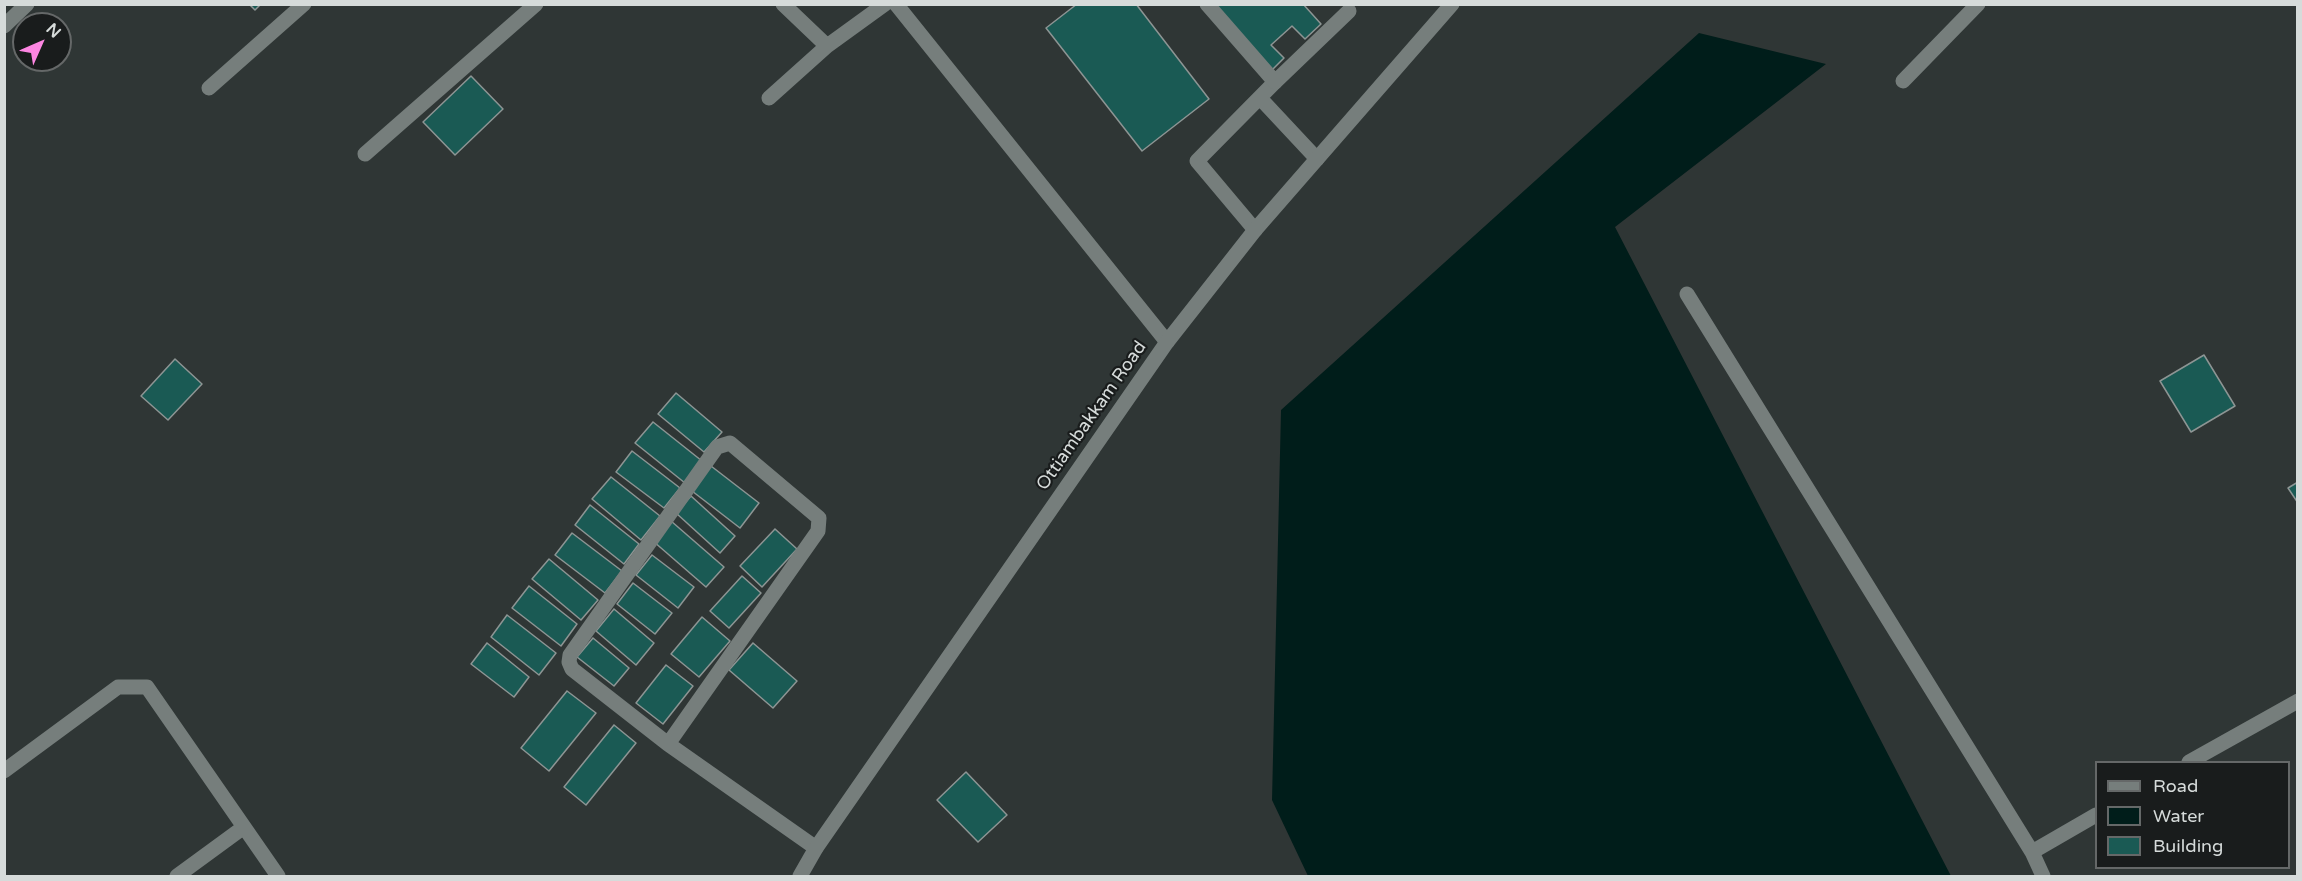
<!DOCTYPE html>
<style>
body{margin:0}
#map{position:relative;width:2302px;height:881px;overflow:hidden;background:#2f3635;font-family:"Varela Round",sans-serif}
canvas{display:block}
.frame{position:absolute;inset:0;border:6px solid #d6dbda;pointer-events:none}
.legend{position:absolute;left:2095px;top:761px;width:195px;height:108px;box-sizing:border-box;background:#191c1c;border:2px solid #656868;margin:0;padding:8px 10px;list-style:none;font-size:18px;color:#d6dbda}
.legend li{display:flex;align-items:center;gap:12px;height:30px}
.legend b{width:30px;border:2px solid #656868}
.north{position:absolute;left:12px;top:12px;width:60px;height:60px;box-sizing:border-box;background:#191c1c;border:2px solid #656868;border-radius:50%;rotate:45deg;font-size:16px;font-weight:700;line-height:24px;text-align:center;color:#d6dbda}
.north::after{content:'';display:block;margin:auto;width:21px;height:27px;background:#fd86e2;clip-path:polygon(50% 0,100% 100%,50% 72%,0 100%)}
</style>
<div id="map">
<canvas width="2302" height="881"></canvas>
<div class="frame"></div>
<ul class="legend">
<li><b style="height:8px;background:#767e7c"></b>Road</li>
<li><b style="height:16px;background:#001d1a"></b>Water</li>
<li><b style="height:16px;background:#1a5a54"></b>Building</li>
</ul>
<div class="north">N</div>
</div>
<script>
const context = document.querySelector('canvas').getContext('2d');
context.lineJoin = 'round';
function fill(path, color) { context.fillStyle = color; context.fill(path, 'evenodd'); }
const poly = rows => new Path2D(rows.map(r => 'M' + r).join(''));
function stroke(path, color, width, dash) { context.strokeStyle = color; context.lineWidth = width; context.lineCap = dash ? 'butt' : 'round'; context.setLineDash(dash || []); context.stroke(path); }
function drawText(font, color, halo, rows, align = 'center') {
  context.font = font + ' "Varela Round",sans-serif'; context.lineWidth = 4.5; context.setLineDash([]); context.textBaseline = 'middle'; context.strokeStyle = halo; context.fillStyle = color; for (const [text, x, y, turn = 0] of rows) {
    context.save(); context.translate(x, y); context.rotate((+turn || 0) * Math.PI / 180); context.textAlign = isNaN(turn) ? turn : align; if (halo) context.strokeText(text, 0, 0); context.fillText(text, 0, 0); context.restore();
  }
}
const water = poly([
 [1699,33,1826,64,1615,227,1951,876,1308,876,1272,800,1281,410]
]);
const building = poly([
 [249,4,261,4,255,10,249,4],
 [1077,4,1136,4,1209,99,1142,151,1046,28,1077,4],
 [1214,4,1303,4,1321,24,1305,39,1292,26,1271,45,1284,58,1270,72,1214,4],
 [471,76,503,109,455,155,423,122,471,76],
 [2204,355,2235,406,2191,432,2160,381,2204,355],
 [175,359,202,384,168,420,141,396,175,359],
 [676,393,722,432,704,452,658,414,676,393],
 [653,422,702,461,685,483,635,443,653,422],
 [632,451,680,488,664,508,616,472,632,451],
 [711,466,759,503,740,528,692,491,711,466],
 [611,477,660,516,641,540,592,499,611,477],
 [2298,482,2298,503,2288,488,2298,482],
 [691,496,735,536,720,553,676,513,691,496],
 [590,505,639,544,624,564,575,525,590,505],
 [671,521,724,567,706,587,653,541,671,521],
 [775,529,797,549,762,587,740,566,775,529],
 [572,533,622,571,605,593,555,555,572,533],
 [652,555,694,587,678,608,636,575,652,555],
 [549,559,598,600,581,620,532,579,549,559],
 [742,576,761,593,729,628,710,611,742,576],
 [633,583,672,613,655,634,617,604,633,583],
 [529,586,577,624,561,646,512,608,529,586],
 [614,609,654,643,636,665,596,631,614,609],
 [507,615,556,653,539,675,491,637,507,615],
 [702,617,730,641,699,677,671,654,702,617],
 [593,638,629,668,614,686,577,657,593,638],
 [487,643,529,677,514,697,471,664,487,643],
 [753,643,797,681,773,708,729,670,753,643],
 [666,665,693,686,663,724,636,703,666,665],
 [567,691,596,713,549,771,521,748,567,691],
 [614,725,636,743,586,805,564,787,614,725],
 [966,772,1007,815,978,842,937,800,966,772]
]);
const lane = poly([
 [1260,98,1317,159],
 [1255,230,1197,161,1275,82]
]);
const street = poly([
 [783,4,827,46,885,4],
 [896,4,1167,342],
 [1207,4,1275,82,1349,11],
 [4,26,27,4],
 [1903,81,1978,4],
 [209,88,304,4],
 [769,98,827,46],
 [365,154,536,4],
 [1687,294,2032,852,2043,876],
 [668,744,818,531,819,518,730,443,717,447,570,655,569,662,572,669,668,744,816,848],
 [2189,762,2298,701],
 [4,771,118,687,147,687,278,876],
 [2032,852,2096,815],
 [177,876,244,827]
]);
const secondary = poly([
 [800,876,816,848,1167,342,1255,230,1452,4]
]);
const streetNames = [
 ["Ottiambakkam Road",1092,416,-55]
];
fill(water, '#001d1a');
fill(building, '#1a5a54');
stroke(building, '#8d9594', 1.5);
stroke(lane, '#767e7c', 15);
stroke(street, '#767e7c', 15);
stroke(secondary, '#767e7c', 15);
drawText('18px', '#d6dbda', '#191c1c', streetNames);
</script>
